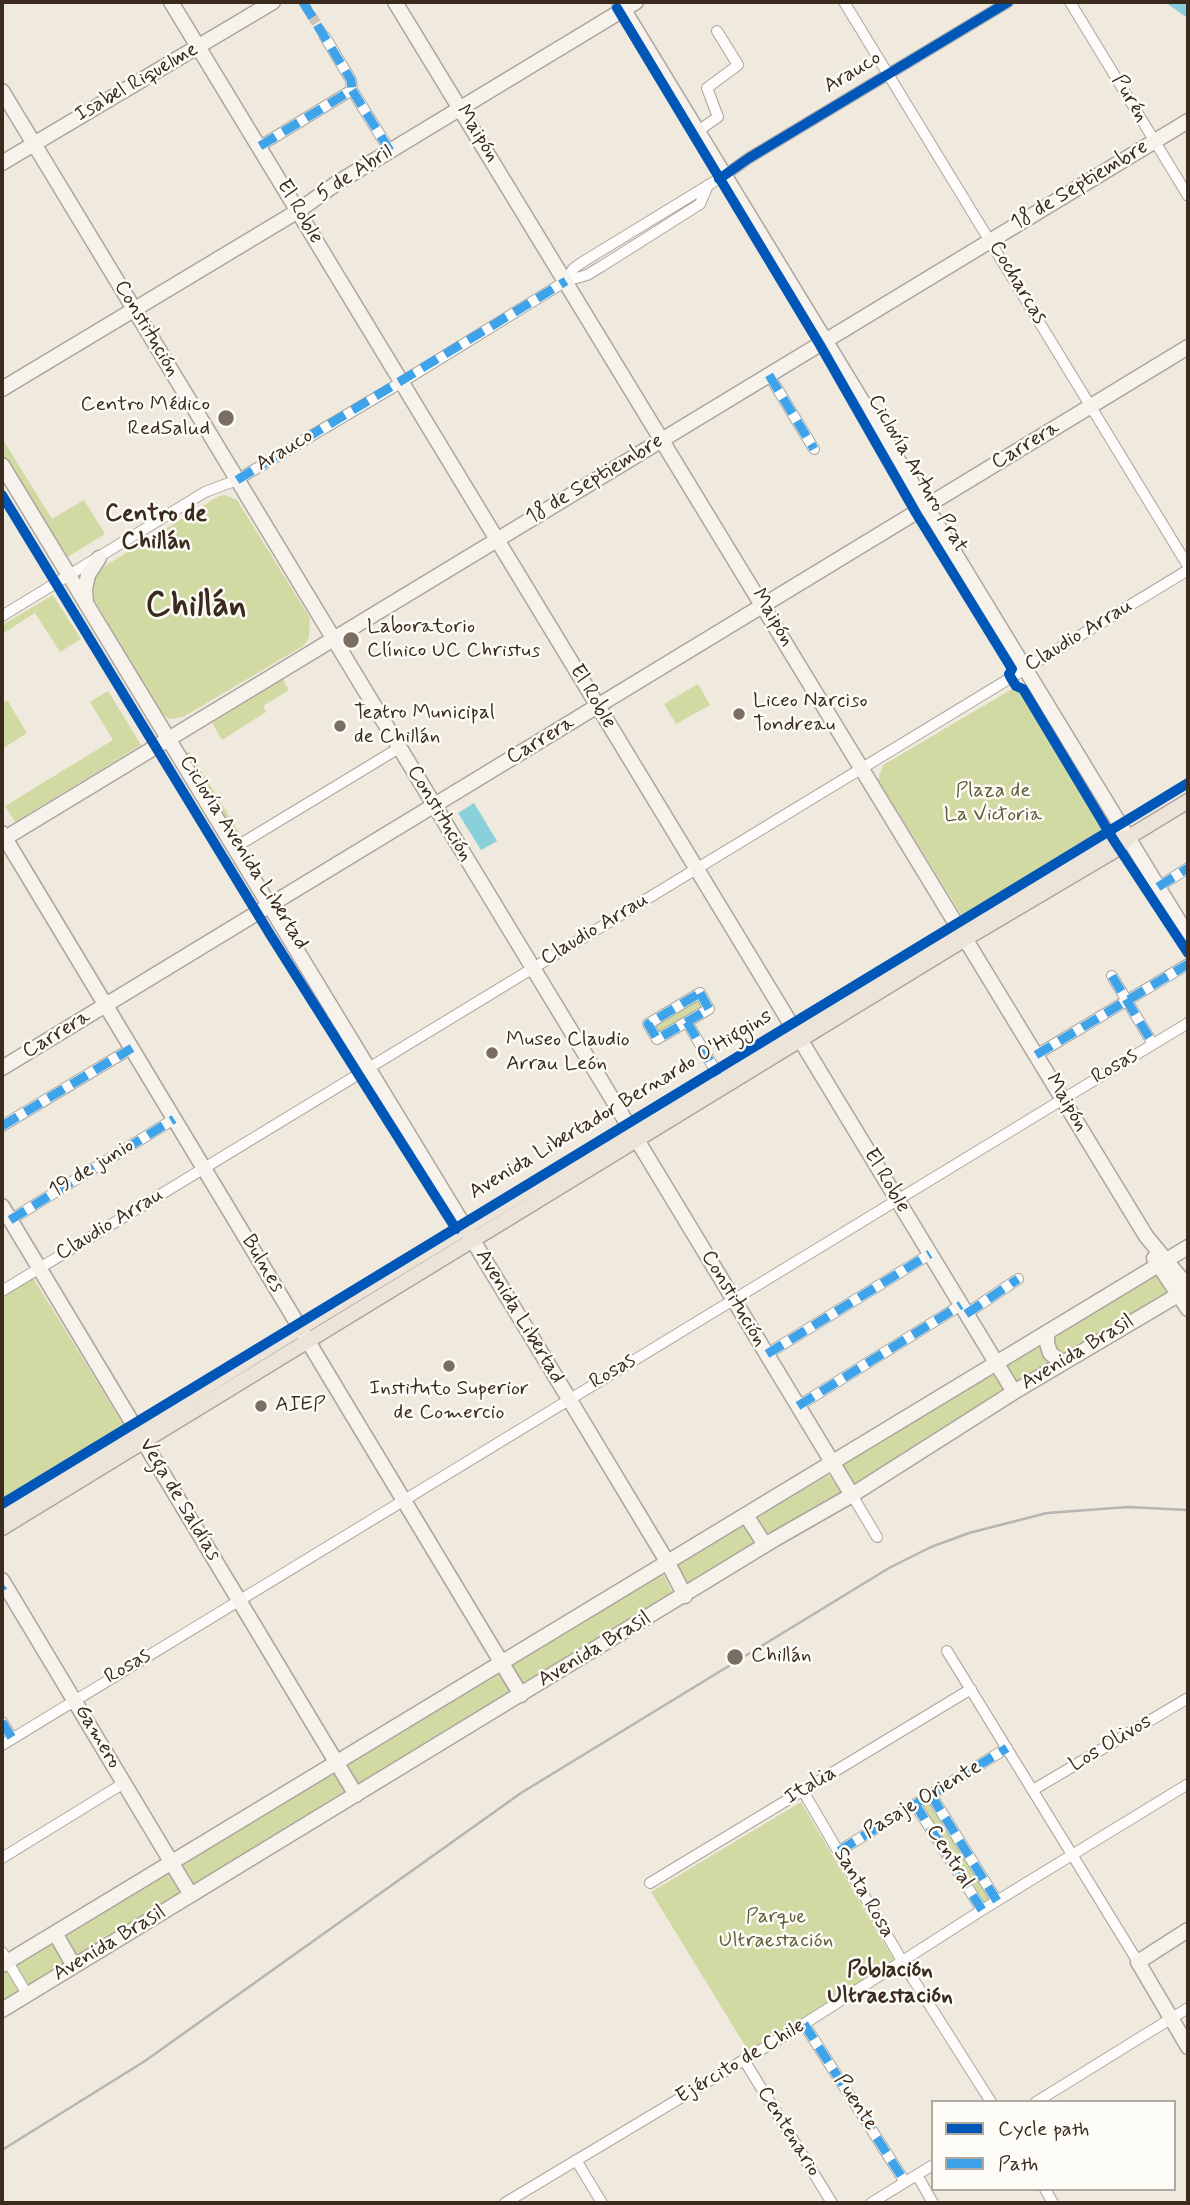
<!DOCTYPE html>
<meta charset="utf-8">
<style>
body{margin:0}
#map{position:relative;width:1190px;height:2205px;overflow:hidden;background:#f0e9de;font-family:Mynerve,sans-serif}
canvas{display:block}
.frame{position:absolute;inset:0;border:4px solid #3b2a1e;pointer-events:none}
.legend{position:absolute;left:931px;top:2100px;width:245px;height:91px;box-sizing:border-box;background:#fdfcf7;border:2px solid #afa8a0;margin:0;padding:9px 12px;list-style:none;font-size:21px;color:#3b2a1e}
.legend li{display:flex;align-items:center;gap:14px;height:35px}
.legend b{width:35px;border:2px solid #afa8a0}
</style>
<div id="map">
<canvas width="1190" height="2205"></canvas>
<div class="frame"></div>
<ul class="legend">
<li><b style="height:9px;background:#0057b8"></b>Cycle path</li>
<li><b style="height:9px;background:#3fa3ea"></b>Path</li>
</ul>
</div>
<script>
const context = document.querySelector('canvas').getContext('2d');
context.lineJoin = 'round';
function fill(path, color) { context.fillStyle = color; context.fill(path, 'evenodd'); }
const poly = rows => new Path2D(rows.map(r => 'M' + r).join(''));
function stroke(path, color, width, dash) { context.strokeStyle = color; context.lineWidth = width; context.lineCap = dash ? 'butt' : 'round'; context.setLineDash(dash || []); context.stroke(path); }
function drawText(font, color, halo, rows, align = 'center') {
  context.font = font + ' Mynerve,sans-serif'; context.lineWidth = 5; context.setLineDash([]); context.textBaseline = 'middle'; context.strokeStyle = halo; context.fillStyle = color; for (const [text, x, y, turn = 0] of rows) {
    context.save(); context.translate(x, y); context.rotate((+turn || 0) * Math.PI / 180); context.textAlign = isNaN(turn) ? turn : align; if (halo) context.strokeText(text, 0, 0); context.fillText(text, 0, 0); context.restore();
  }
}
const green = poly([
 [2,438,52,519,84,500,105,534,66,558,2,453],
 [225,495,237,500,310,618,309,638,303,646,183,717,169,719,159,710,92,596,92,581,95,573,100,569,219,496],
 [53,595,81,639,60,652,35,613,2,634,2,625],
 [283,679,289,690,263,706,266,712,222,740,212,723],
 [698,684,710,705,676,724,664,704],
 [1014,688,1032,696,1105,829,1098,844,974,917,961,914,878,780,883,765],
 [108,691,141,745,15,822,5,806,113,740,90,702],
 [7,700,27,733,2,749,2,704],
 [189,751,239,832,234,835,184,754],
 [699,996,707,1008,658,1037,650,1024],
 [1154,1272,1168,1292,1017,1383,1005,1363],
 [32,1276,126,1429,2,1504,2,1294],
 [995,1369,1008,1389,854,1487,840,1464],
 [829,1475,842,1494,689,1586,675,1563],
 [662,1572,674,1595,522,1688,508,1665],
 [501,1670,515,1692,356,1785,343,1763],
 [336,1767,352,1793,194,1889,179,1862],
 [801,1802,894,1960,749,2052,651,1892],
 [930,1802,992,1898,981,1905,920,1809],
 [170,1868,186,1893,78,1958,64,1935],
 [52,1940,68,1966,29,1988,13,1963],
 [4,1967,22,1993,2,2005,2,1969]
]);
const water = poly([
 [1165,2,1188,2,1188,18,1183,15],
 [474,803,497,841,481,850,458,813]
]);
const streetTunnel = poly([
 [303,2,325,37]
]);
const street = poly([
 [844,2,1188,566],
 [1070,2,1188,196],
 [325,37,351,80,352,90],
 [698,131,718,117,707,88,738,65,717,31],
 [260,146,352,90,390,151],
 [566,281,573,269,581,263,725,175,749,158,1008,2],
 [769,375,814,449],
 [2,616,205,492,237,480,402,382,566,281,587,275,602,266,700,204,708,185],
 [234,848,399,748],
 [1158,887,1188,868],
 [1112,976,1153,1044],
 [700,993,709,1009,657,1039,648,1024,700,993],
 [687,1022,718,1075],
 [1036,1055,1188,964],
 [2,1126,132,1048],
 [10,1220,174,1119],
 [2,1291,1188,570],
 [966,1314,1018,1279],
 [767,1354,930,1254],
 [798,1406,961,1305],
 [852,1495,877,1537],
 [947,1651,1138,1962],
 [2,1722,12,1738],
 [2,1745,1188,1023],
 [1033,1790,1188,1698],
 [803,1791,908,1971,991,2102],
 [931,1795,997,1901],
 [915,1804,982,1910],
 [839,1851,1007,1748],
 [2,1858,124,1783],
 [650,1883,971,1689],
 [2,1952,27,1994],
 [804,2024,905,2182],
 [744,2060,832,2203],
 [1036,2102,1188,2008],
 [576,2160,602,2203],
 [917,2175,933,2203],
 [1045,2189,1053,2203],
 [505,2203,804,2024,982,1910,1188,1784],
 [871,2203,933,2165]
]);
const secondary = poly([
 [171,2,1014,1392],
 [395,2,1146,1236,1188,1287],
 [619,2,1188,936],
 [2,91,852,1495],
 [2,163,273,2],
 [2,389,298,211,337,183,636,2],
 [2,465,574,1407,668,1563,685,1596],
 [86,603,85,589,88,575,99,558],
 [2,833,521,1695],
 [2,840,1188,121],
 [2,1068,1188,347],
 [2,1206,356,1795],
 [1154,1258,1188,1309],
 [1047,1333,1047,1343,1050,1353,1062,1363],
 [746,1515,765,1545],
 [2,1580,191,1895],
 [1188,1930,1138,1962,1188,2047],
 [55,1933,74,1966],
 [2,1965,1188,1247],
 [2,2010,775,1539,852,1495,1014,1392,1188,1289]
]);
const primary = poly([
 [2,1513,315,1319,959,928,1113,839,1125,838],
 [2,1528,965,939,1119,848,1129,837,1188,801]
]);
const rail = poly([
 [2,2150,145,2061,521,1793,889,1568,931,1547,969,1533,1047,1513,1128,1507,1188,1510]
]);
const quiet = poly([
 [303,2,351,80,352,90],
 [260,146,352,90,390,151],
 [769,375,814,449],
 [237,480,566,281],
 [1158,887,1188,868],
 [1112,976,1153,1044],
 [700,993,709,1009,657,1039,648,1024,700,993],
 [687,1022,718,1075],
 [1036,1055,1188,964],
 [2,1126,132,1048],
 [10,1220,174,1119],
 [966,1314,1018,1279],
 [767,1354,930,1254],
 [798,1406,961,1305],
 [2,1587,4,1585],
 [2,1722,12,1738],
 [931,1795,997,1901],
 [915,1804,982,1910],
 [839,1851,1007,1748],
 [804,2024,905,2182]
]);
const cycleway = poly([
 [617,8,820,345,916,513,1012,669,1009,674,1011,678,1016,686,1023,689,1113,839,1188,953],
 [719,179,749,158,1008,2],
 [2,495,271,936,456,1229],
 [2,1504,1188,783]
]);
const markers = [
 [226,418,9,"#7a6d61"],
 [351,640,9,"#7a6d61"],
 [739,714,7,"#7a6d61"],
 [340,726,7,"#7a6d61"],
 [492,1053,7,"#7a6d61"],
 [449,1366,7,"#7a6d61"],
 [261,1406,7,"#7a6d61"],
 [735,1657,9,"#7a6d61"]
];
const streetNames = [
 ["Arauco",853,73,-31],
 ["Isabel Riquelme",137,83,-30],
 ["Purén",1129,99,59],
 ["Maipón",477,134,58],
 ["5 de Abril",355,174,-33],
 ["18 de Septiembre",1080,186,-31],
 ["El Roble",299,212,59],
 ["Cocharcas",1017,283,59],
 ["Constitución",146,329,59],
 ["Carrera",1026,446,-31],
 ["Arauco",285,451,-31],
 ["Ciclovía Arturo Prat",917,474,60],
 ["18 de Septiembre",595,480,-31],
 ["Maipón",772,618,59],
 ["Claudio Arrau",1079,636,-31],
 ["El Roble",592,697,59],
 ["Carrera",541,741,-31],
 ["Constitución",439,814,59],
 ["Ciclovía Avenida Libertad",243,853,58],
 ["Claudio Arrau",595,930,-31],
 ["Carrera",57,1035,-31],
 ["Rosas",1115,1067,-31],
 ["Maipón",1066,1103,59],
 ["Avenida Libertador Bernardo O'Higgins",621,1105,-31],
 ["19 de junio",92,1169,-31],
 ["El Roble",886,1181,59],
 ["Claudio Arrau",110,1225,-31],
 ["Bulnes",262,1264,59],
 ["Constitución",733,1299,59],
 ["Avenida Libertad",519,1317,59],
 ["Avenida Brasil",1078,1353,-31],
 ["Rosas",613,1372,-31],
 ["Vega de Saldías",179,1500,59],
 ["Avenida Brasil",595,1650,-31],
 ["Rosas",128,1667,-31],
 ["Gamero",97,1737,59],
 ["Los Olivos",1111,1744,-31],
 ["Italia",811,1786,-31],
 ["Pasaje Oriente",923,1800,-31],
 ["Central",949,1857,58],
 ["Santa Rosa",863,1893,60],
 ["Avenida Brasil",110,1944,-31],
 ["Ejército de Chile",741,2062,-31],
 ["Puente",855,2103,57],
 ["Centenario",788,2132,58]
];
const poiNames = [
 ["Centro Médico",210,406,"right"],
 ["RedSalud",210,430,"right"],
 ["Laboratorio",367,628],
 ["Clínico UC Christus",367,652],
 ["Liceo Narciso",753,702],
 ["Tondreau",753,726],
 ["Teatro Municipal",354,714],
 ["de Chillán",354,738],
 ["Museo Claudio",506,1041],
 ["Arrau León",506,1065],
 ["Instituto Superior",449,1390,"center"],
 ["de Comercio",449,1414,"center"],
 ["AIEP",275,1406],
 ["Chillán",751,1657]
];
const parkNames = [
 ["Plaza de",993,792],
 ["La Victoria",993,816],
 ["Parque",776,1918],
 ["Ultraestación",776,1942]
];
const neighbourhoodNames = [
 ["Población",890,1971],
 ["Ultraestación",890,1997]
];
const quarterNames = [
 ["Centro de",156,515],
 ["Chillán",156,543]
];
const townNames = [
 ["Chillán",196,608]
];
fill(green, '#d2daa3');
fill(water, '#89d0da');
stroke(streetTunnel, '#ccc3b8', 10, [10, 5]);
stroke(street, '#aba59d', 12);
stroke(secondary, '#aba59d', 17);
stroke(primary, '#aba59d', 17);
stroke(street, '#fdfcfa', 10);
stroke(secondary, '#f7f2ec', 14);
stroke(primary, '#ede4d9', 14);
stroke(rail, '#b7b4b1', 2.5);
stroke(quiet, '#3fa3ea', 9, [18, 9]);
stroke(cycleway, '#0057b8', 10);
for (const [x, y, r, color] of markers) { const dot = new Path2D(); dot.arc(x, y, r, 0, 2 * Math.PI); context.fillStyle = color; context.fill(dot); stroke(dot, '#fdfcf7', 2.5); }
drawText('21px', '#3b2a1e', '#fdfcf7', streetNames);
drawText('21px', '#3b2a1e', '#fdfcf7', poiNames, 'left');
drawText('21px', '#615b37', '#fdfcf7', parkNames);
drawText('bold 23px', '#3b2a1e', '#fdfcf7', neighbourhoodNames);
drawText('bold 24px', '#3b2a1e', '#fdfcf7', quarterNames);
drawText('bold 35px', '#3b2a1e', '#fdfcf7', townNames);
</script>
